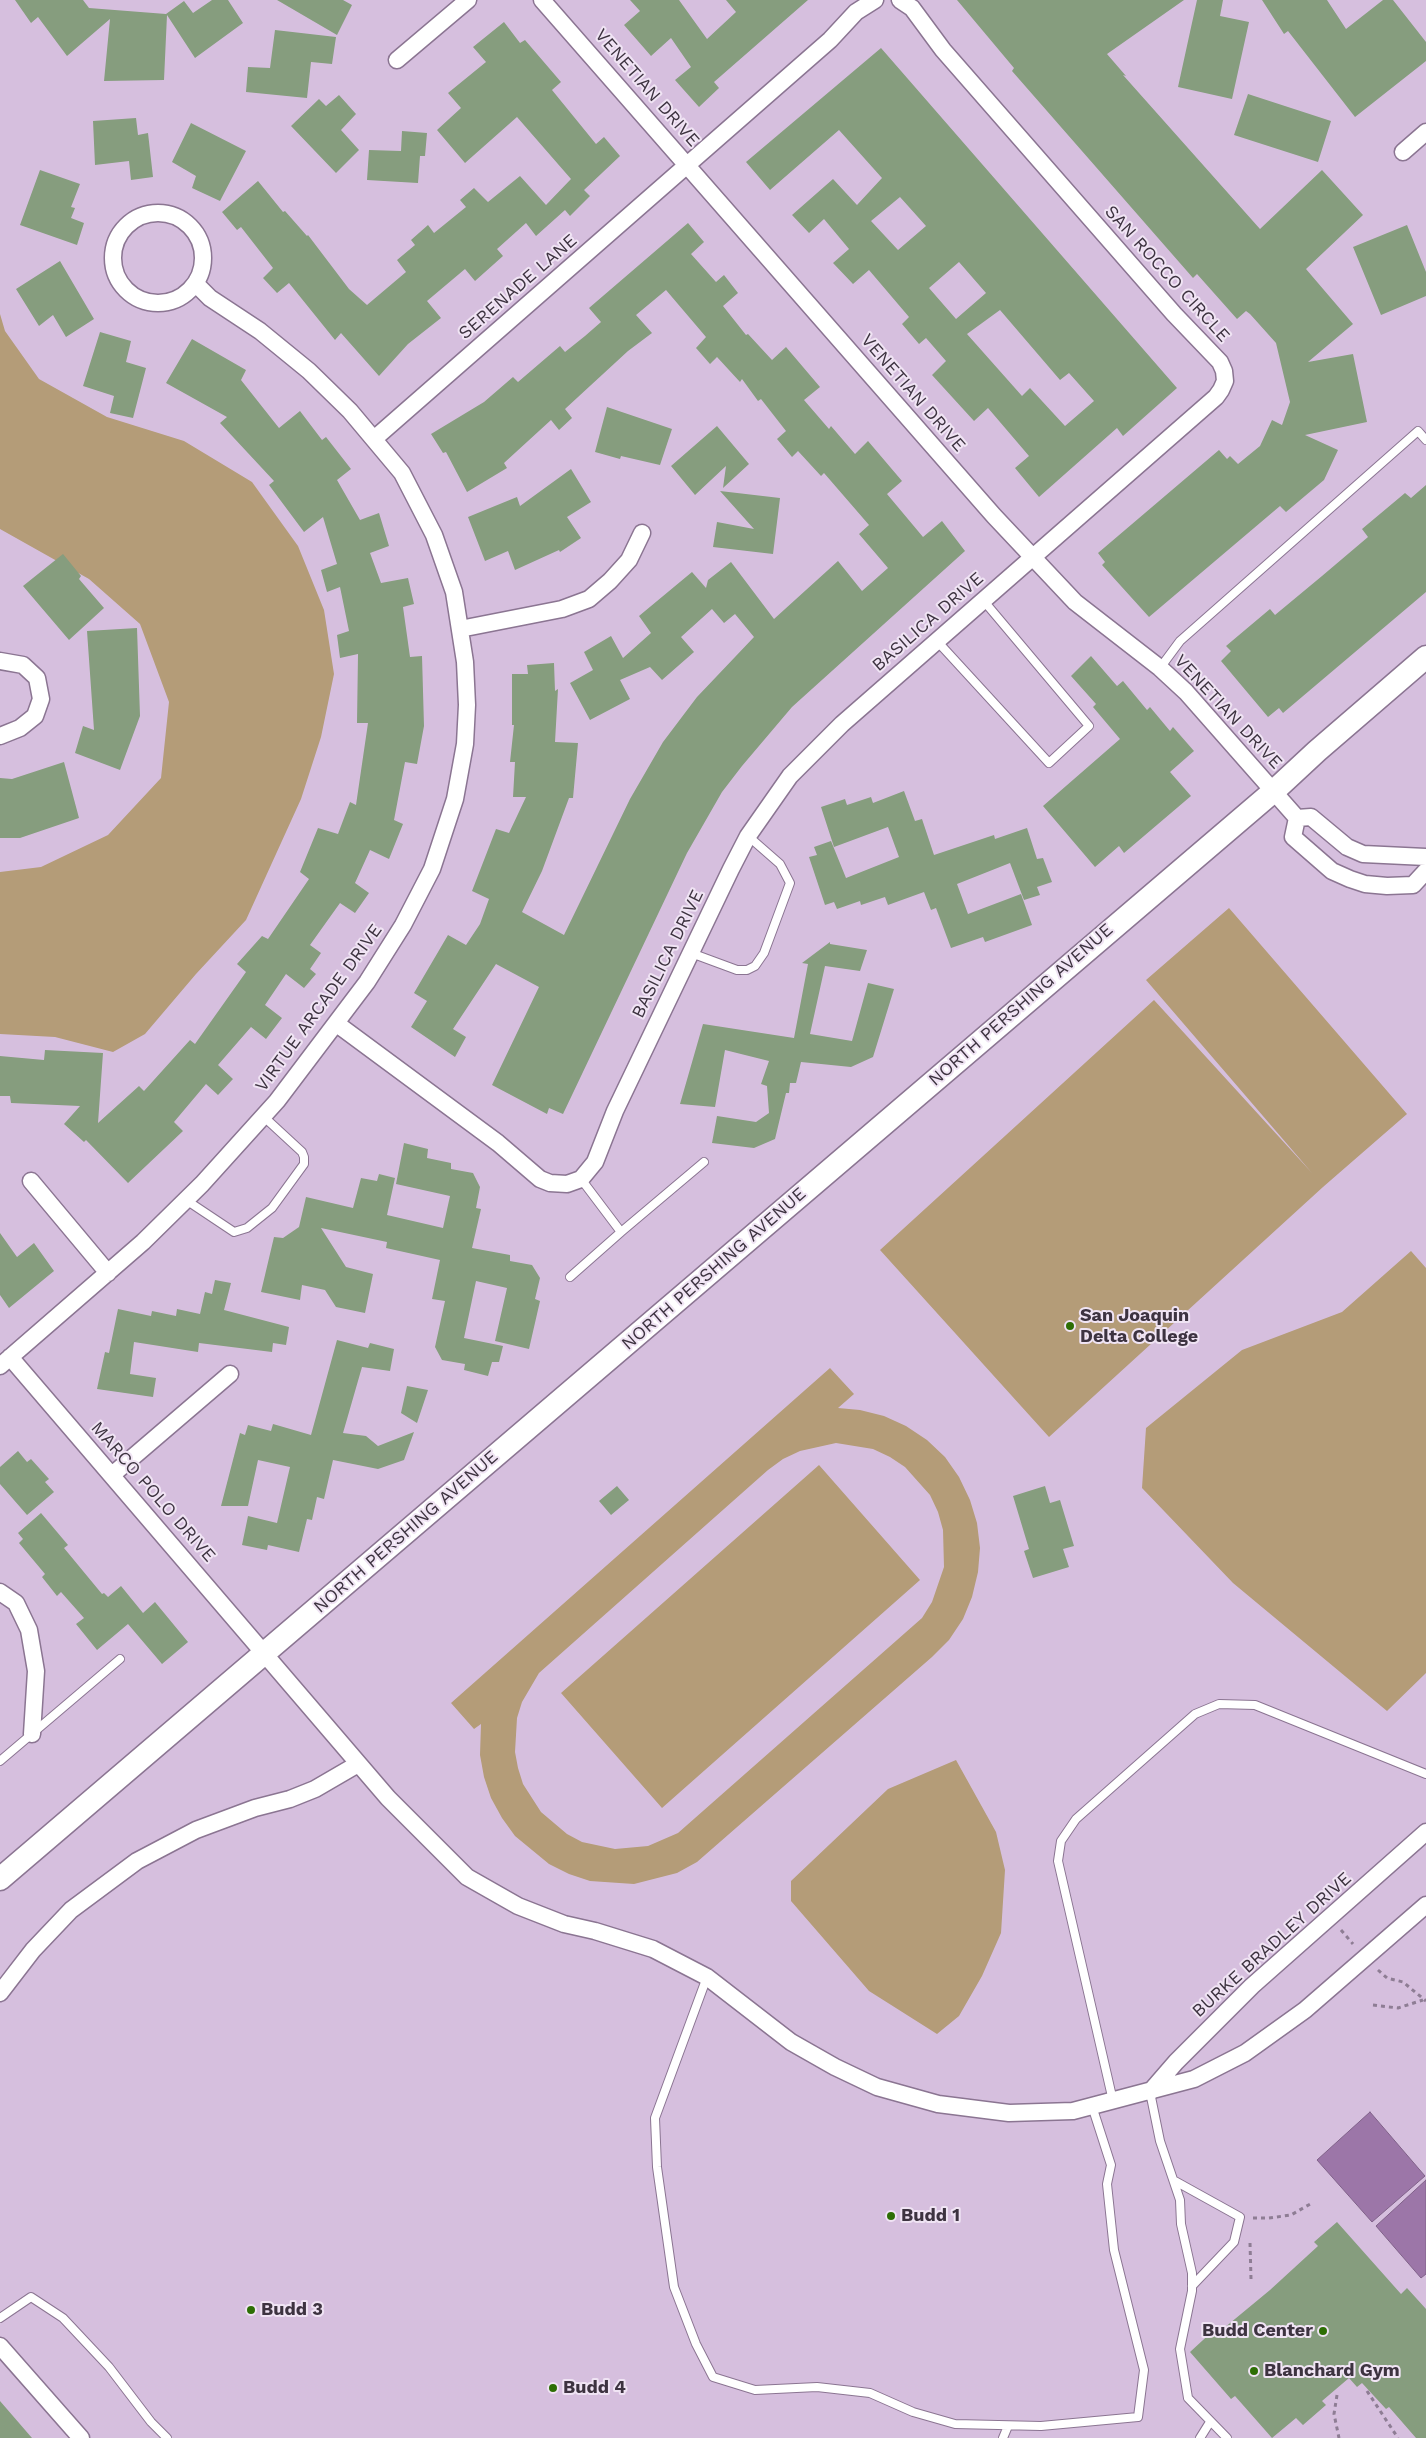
<!DOCTYPE html>
<style>
body{margin:0}
canvas{display:block;background:#d6bfde}
</style>
<canvas width="1426" height="2438"></canvas>
<script>
const context = document.querySelector('canvas').getContext('2d');
context.lineJoin = 'round';
function fill(path, color) { context.fillStyle = color; context.fill(path, 'evenodd'); }
const poly = rows => new Path2D(rows.map(r => 'M' + r).join(''));
function stroke(path, color, width, dash) { context.strokeStyle = color; context.lineWidth = width; context.lineCap = dash ? 'butt' : 'round'; context.setLineDash(dash || []); context.stroke(path); }
function drawText(font, color, halo, rows, align = 'center') {
  context.font = font + ' "Work Sans",sans-serif'; context.lineWidth = 4; context.setLineDash([]); context.textBaseline = 'middle'; context.strokeStyle = halo; context.fillStyle = color; for (const [text, x, y, turn = 0] of rows) {
    context.save(); context.translate(x, y); context.rotate((+turn || 0) * Math.PI / 180); context.textAlign = isNaN(turn) ? turn : align; if (halo) context.strokeText(text, 0, 0); context.fillText(text, 0, 0); context.restore();
  }
}
const green = poly([
 [0,314,5,331,39,379,107,417,184,441,252,482,298,546,324,610,334,674,321,737,301,799,246,920,196,974,145,1034,113,1052,55,1037,0,1034,0,872,41,867,108,835,161,778,169,702,140,624,89,579,0,529],
 [1229,908,1407,1114,1323,1187,1049,1437,880,1250,1154,1000,1312,1173,1146,980],
 [1411,1251,1426,1268,1426,1673,1387,1711,1233,1583,1142,1488,1146,1428,1242,1350,1342,1312],
 [830,1368,854,1394,838,1408,860,1410,884,1416,906,1426,927,1440,945,1457,959,1477,970,1500,977,1523,980,1548,978,1572,972,1597,963,1619,949,1640,932,1657,697,1862,677,1873,634,1884,590,1881,569,1874,549,1864,515,1836,502,1818,491,1798,484,1777,480,1755,481,1724,474,1729,451,1703],
 [836,1443,873,1449,890,1457,905,1467,930,1495,938,1512,943,1530,944,1567,932,1602,922,1618,678,1833,648,1846,615,1849,582,1842,567,1834,541,1812,523,1784,518,1768,515,1752,517,1718,522,1702,539,1673,768,1470,783,1459,800,1451],
 [819,1465,920,1580,662,1808,561,1693],
 [956,1760,996,1832,1005,1870,1001,1933,982,1976,959,2016,937,2034,869,1991,791,1901,791,1881,888,1789]
]);
const water = poly([
 [1370,2112,1425,2176,1372,2222,1317,2160,1370,2112],
 [1426,2180,1426,2274,1421,2278,1376,2226,1426,2180]
]);
const building = poly([
 [15,0,83,0,89,8,166,14,184,1,193,13,212,0,228,0,243,23,195,58,167,15,164,80,104,81,110,19,67,56,38,17,31,23],
 [277,0,343,0,352,5,337,35],
 [630,0,679,0,707,39,736,12,726,0,808,0,714,82,719,88,699,107,675,80,691,67,671,38,651,56,624,25,640,11],
 [957,0,1184,0,1107,54,1126,76,1123,75,1260,229,1322,170,1363,215,1306,269,1353,324,1308,362,1353,354,1367,422,1305,435,1338,450,1324,480,1286,512,1280,506,1149,617,1102,565,1105,562,1098,553,1219,450,1227,459,1230,456,1238,464,1260,446,1272,420,1282,425,1290,402,1276,343,1250,314,1246,311,1237,319,1197,274,1193,278,1012,71,1014,68],
 [1197,0,1223,0,1220,16,1249,22,1232,99,1178,87],
 [1262,0,1327,0,1346,29,1383,0,1393,0,1426,42,1426,61,1355,117,1288,31,1284,34],
 [504,22,520,43,525,40,561,82,552,90,596,144,604,137,620,156,584,190,590,196,570,216,565,210,536,236,526,223,497,249,503,256,475,281,465,269,427,301,441,318,408,344,379,376,341,333,335,340,289,283,277,293,263,278,273,268,241,227,237,230,222,212,258,181,283,212,285,211,307,236,308,235,349,289,367,305,406,272,397,260,415,245,411,240,428,225,434,233,466,207,460,200,474,188,488,202,520,176,546,205,571,179,517,117,465,163,437,130,461,108,448,93,486,62,473,47],
 [275,30,336,37,332,64,311,62,307,98,246,92,248,67,270,68],
 [881,48,1177,388,1123,436,1117,428,1039,497,1015,468,1029,456,988,408,974,421,932,375,946,361,926,338,919,344,902,324,909,317,869,270,853,284,833,263,849,249,824,219,809,233,792,215,833,179,857,205,882,178,839,130,770,190,746,162],
 [900,197,926,226,898,250,871,221],
 [959,262,986,293,956,319,929,288],
 [1000,310,1060,380,1069,373,1094,401,1065,426,1030,388,1022,396,967,334],
 [1248,94,1331,121,1318,162,1234,135],
 [339,95,356,114,341,130,359,150,336,173,291,126,319,99,326,106],
 [136,118,138,135,148,133,153,177,131,180,129,161,95,165,93,121],
 [191,123,246,151,220,201,192,188,196,176,172,162],
 [402,131,427,133,425,156,420,156,418,183,367,180,369,150,401,151],
 [40,170,80,184,71,207,75,208,71,218,84,223,77,245,20,225],
 [688,223,704,242,691,254,716,282,724,275,738,293,723,306,746,335,748,334,772,360,786,347,820,387,804,400,829,429,831,426,855,454,868,441,902,481,887,494,923,537,942,521,965,551,792,707,742,766,722,792,687,853,563,1114,549,1108,547,1114,492,1085,539,987,496,964,453,1029,466,1037,455,1057,411,1027,427,1001,414,993,448,935,466,945,480,924,489,899,472,891,496,829,509,833,526,797,513,797,515,762,510,762,514,725,512,725,512,674,528,674,527,665,554,663,555,691,558,689,555,742,578,743,573,798,569,798,542,871,522,912,564,935,630,799,663,742,697,697,754,637,735,614,724,623,712,609,681,637,694,652,662,680,650,667,620,680,630,699,590,720,570,683,593,670,584,652,611,636,623,658,651,633,639,616,692,572,706,588,708,580,731,562,774,619,838,561,862,591,888,568,859,534,869,525,824,473,821,476,798,451,792,457,777,439,786,431,761,399,758,401,742,379,740,382,717,357,710,364,696,348,706,337,666,290,636,315,652,333,628,351,565,409,572,418,559,430,551,420,504,463,507,468,467,492,446,452,443,453,431,434,484,402,513,377,518,382,560,346,565,352,585,336,601,322,589,308],
 [1407,225,1426,272,1426,296,1381,315,1353,247],
 [60,261,94,319,66,337,53,315,39,326,16,289],
 [100,332,131,341,126,362,146,368,133,418,110,413,114,396,83,386],
 [192,339,246,370,241,380,279,428,300,411,322,440,326,437,351,469,337,480,360,520,379,513,389,546,370,553,381,583,408,578,414,604,403,607,410,657,422,656,424,726,417,764,405,762,394,820,403,824,389,859,370,850,355,883,369,893,355,913,340,903,310,945,321,953,310,969,316,974,304,988,286,974,265,1005,282,1018,266,1039,251,1027,218,1065,233,1079,218,1095,206,1084,174,1122,183,1131,128,1183,86,1140,84,1142,64,1124,80,1106,11,1103,10,1096,0,1096,0,1056,44,1060,45,1050,103,1053,98,1123,139,1086,144,1091,190,1040,195,1044,246,972,237,964,262,936,268,939,309,879,300,872,318,828,338,834,350,802,356,805,368,723,357,723,358,654,340,658,337,635,349,631,340,587,327,592,321,570,337,564,323,517,304,532,269,485,274,481,220,423,227,417,166,383],
 [607,407,672,429,660,465,621,456,620,459,595,452],
 [717,426,749,464,723,488,726,466,695,495,671,466],
 [571,469,591,502,567,517,581,538,560,552,559,550,515,570,508,551,485,561,468,517,517,497,520,506],
 [1426,485,1426,592,1283,713,1279,708,1268,717,1221,661,1231,651,1226,646,1270,609,1275,615,1322,576,1368,537,1362,529,1405,493,1411,498],
 [720,491,780,498,773,554,713,547,717,522,754,529],
 [63,554,81,576,79,579,104,608,69,640,23,586],
 [137,628,140,716,120,770,75,753,83,726,94,730,87,631],
 [1091,656,1117,686,1123,681,1147,710,1150,707,1170,731,1173,727,1194,751,1170,772,1191,796,1124,853,1119,846,1095,867,1043,806,1120,739,1093,707,1096,704,1071,676],
 [64,762,79,818,20,838,0,838,0,778,12,779],
 [904,791,915,821,922,819,934,855,994,835,995,839,1027,828,1037,859,1043,858,1052,882,1037,887,1040,895,1024,900,1010,863,957,884,968,914,1021,894,1032,925,985,942,983,937,951,948,936,908,931,910,924,892,888,905,885,897,861,905,860,901,837,909,834,902,825,905,809,857,817,855,814,847,831,841,846,878,899,857,888,827,834,847,821,807,845,799,847,805,871,797,873,803],
 [830,942,830,944,867,950,860,971,825,966,810,1034,852,1041,868,983,894,989,873,1057,851,1067,801,1062,796,1083,790,1083,789,1093,786,1093,775,1139,754,1148,712,1143,717,1116,756,1122,769,1113,767,1086,761,1084,769,1061,725,1050,715,1107,680,1104,703,1024,794,1038,808,964,802,963],
 [404,1143,428,1149,427,1158,451,1163,451,1169,473,1173,480,1187,476,1208,481,1209,472,1248,510,1255,510,1261,532,1265,540,1278,535,1299,540,1301,529,1349,495,1341,507,1288,476,1281,464,1338,503,1346,499,1362,492,1362,488,1376,464,1370,465,1364,442,1360,435,1347,445,1301,432,1299,440,1260,386,1248,387,1242,321,1228,346,1267,373,1274,365,1313,336,1307,325,1290,302,1285,300,1300,261,1292,274,1237,283,1238,299,1227,306,1197,353,1208,361,1178,377,1181,379,1174,395,1178,387,1215,443,1228,450,1196,396,1184],
 [0,1233,17,1257,34,1243,54,1271,9,1308,0,1295],
 [215,1280,231,1283,224,1310,289,1327,286,1345,273,1343,272,1352,199,1343,198,1352,134,1342,130,1374,156,1378,153,1397,97,1389,105,1352,109,1353,118,1309,151,1316,152,1311,176,1316,177,1309,200,1314,205,1292,212,1294],
 [337,1340,368,1348,370,1343,394,1349,390,1371,362,1367,343,1433,366,1436,378,1446,414,1432,404,1460,378,1469,333,1460,324,1499,317,1497,312,1520,307,1519,299,1552,268,1545,267,1550,242,1545,248,1516,277,1523,290,1467,258,1460,248,1506,221,1506,240,1433,245,1435,248,1425,271,1431,273,1424,311,1435],
 [407,1386,428,1390,417,1423,401,1413],
 [18,1451,27,1462,31,1459,49,1479,45,1482,54,1492,27,1515,0,1484,0,1467],
 [617,1486,629,1500,611,1515,599,1501],
 [1045,1486,1050,1503,1060,1500,1074,1546,1063,1549,1069,1567,1033,1578,1024,1551,1029,1549,1013,1496],
 [41,1513,68,1545,64,1548,102,1594,104,1593,108,1597,121,1586,143,1613,155,1602,188,1642,162,1664,128,1624,97,1650,76,1624,84,1618,61,1592,57,1596,42,1577,45,1574,19,1543,23,1539,18,1533],
 [1337,2222,1401,2294,1407,2288,1426,2309,1426,2438,1416,2438,1389,2407,1386,2409,1362,2383,1357,2387,1349,2378,1322,2401,1326,2405,1303,2425,1296,2418,1272,2438,1235,2396,1231,2399,1190,2352,1215,2329,1218,2333,1270,2290,1318,2246,1314,2242],
 [0,2401,32,2438,0,2438]
]);
const path = poly([
 [1341,1930,1353,1944],
 [1378,1970,1387,1978,1403,1982,1426,2001],
 [1373,2005,1398,2008,1423,2000],
 [1253,2218,1269,2218,1291,2215,1312,2203],
 [1250,2243,1251,2279],
 [1367,2391,1398,2438],
 [1337,2395,1334,2414,1339,2438]
]);
const service = poly([
 [937,641,1049,763,1089,726,983,600],
 [1160,668,1180,641,1418,431,1426,440],
 [691,953,737,970,747,970,755,966,764,953,790,883,780,864,748,836],
 [186,1200,234,1232,247,1228,272,1208,304,1164,304,1157,302,1152,263,1116],
 [621,1232,704,1162],
 [570,1277,621,1232,581,1179],
 [0,1761,120,1659],
 [707,1977,655,2118,657,2167,674,2287,696,2344,713,2377,755,2390,817,2387,870,2393,913,2412,955,2424,1041,2426,1138,2417,1144,2370,1114,2250,1107,2184,1111,2165,1092,2106],
 [1150,2092,1160,2141,1180,2200,1181,2224,1192,2273,1192,2291,1180,2349,1188,2398,1227,2438],
 [1113,2101,1058,1861,1061,1841,1076,1819,1195,1714,1219,1704,1255,1705,1426,1774],
 [1175,2181,1240,2217,1234,2242,1192,2286],
 [0,2318,31,2297,63,2318,109,2367,151,2422,167,2438],
 [1003,2438,1008,2426],
 [1200,2438,1210,2422]
]);
const minor = poly([
 [542,0,994,516,1075,602,1160,668,1186,692,1297,818],
 [397,60,468,0],
 [1403,152,1426,132],
 '113 258a45 45 0 1 1 90 0a45 45 0 1 1-90 0Z',
 [374,439,830,40,856,12,875,0],
 [460,629,562,609,589,599,610,581,629,560,642,533],
 [0,661,23,665,37,678,41,699,35,716,20,728,0,736],
 [1297,818,1293,837,1332,871,1350,879,1365,884,1387,886,1413,885,1426,871],
 [1297,818,1311,817,1347,847,1363,854,1426,857],
 [337,1024,498,1143,540,1179,550,1183,567,1184,581,1179,595,1162,615,1111,731,869,748,836,790,776,842,724,1216,397,1221,390,1225,381,1224,371,1220,362,1174,314,943,50,912,8,900,0],
 [31,1181,108,1273],
 [10,1357,388,1798,467,1877,518,1906,564,1924,595,1931,653,1949,707,1977,791,2042,835,2067,877,2087,938,2104,1009,2113,1073,2111,1194,2079,1245,2053,1305,2010,1426,1905],
 [0,1366,143,1242,202,1184,277,1101,367,982,403,925,432,869,455,799,465,744,467,705,465,662,454,592,434,535,402,473,350,411,309,371,260,331,210,298,196,284],
 [112,1475,230,1374],
 [0,1592,16,1603,29,1630,36,1671,32,1734],
 [0,1993,33,1950,71,1910,137,1861,196,1830,255,1808,290,1799,315,1789,358,1764],
 [1150,2092,1176,2062,1252,1986,1426,1832],
 [0,2346,81,2438]
]);
const secondary = poly([
 [0,1879,1275,790,1317,751,1426,657]
]);
const markers = [
 [1070,1326,5,"#2d6e04"],
 [891,2216,5,"#2d6e04"],
 [251,2310,5,"#2d6e04"],
 [1323,2331,5,"#2d6e04"],
 [1254,2371,5,"#2d6e04"],
 [553,2388,5,"#2d6e04"]
];
const streetNames = [
 ["VENETIAN DRIVE",647,88,49],
 ["SAN ROCCO CIRCLE",1167,274,48],
 ["SERENADE LANE",518,287,-41],
 ["VENETIAN DRIVE",913,393,49],
 ["BASILICA DRIVE",928,622,-41],
 ["VENETIAN DRIVE",1228,712,47],
 ["BASILICA DRIVE",668,954,-64],
 ["NORTH PERSHING AVENUE",1021,1005,-41],
 ["VIRTUE ARCADE DRIVE",319,1008,-54],
 ["NORTH PERSHING AVENUE",714,1269,-41],
 ["MARCO POLO DRIVE",153,1492,49],
 ["NORTH PERSHING AVENUE",406,1532,-41],
 ["BURKE BRADLEY DRIVE",1272,1945,-42]
];
const poiNames = [
 ["San Joaquin",1080,1316],
 ["Delta College",1080,1337],
 ["Budd 1",901,2216],
 ["Budd 3",261,2310],
 ["Budd Center",1313,2331,"right"],
 ["Blanchard Gym",1264,2371],
 ["Budd 4",563,2388]
];
fill(green, '#b49c78');
fill(water, '#9c76a8');
stroke(water, '#806289', 1);
fill(building, '#869d7e');
stroke(service, '#8b7592', 10);
stroke(minor, '#8b7592', 19);
stroke(secondary, '#8b7592', 25);
stroke(path, '#8e7d94', 3, [4, 4]);
stroke(service, '#fff', 8);
stroke(minor, '#fff', 16);
stroke(secondary, '#fff', 22);
for (const [x, y, r, color] of markers) { const dot = new Path2D(); dot.arc(x, y, r, 0, 2 * Math.PI); context.fillStyle = color; context.fill(dot); stroke(dot, '#f0e4f4', 2); }
drawText('18px', '#3d3340', '#f0e4f4', streetNames);
drawText('bold 18px', '#3d3340', '#f0e4f4', poiNames, 'left');
</script>
